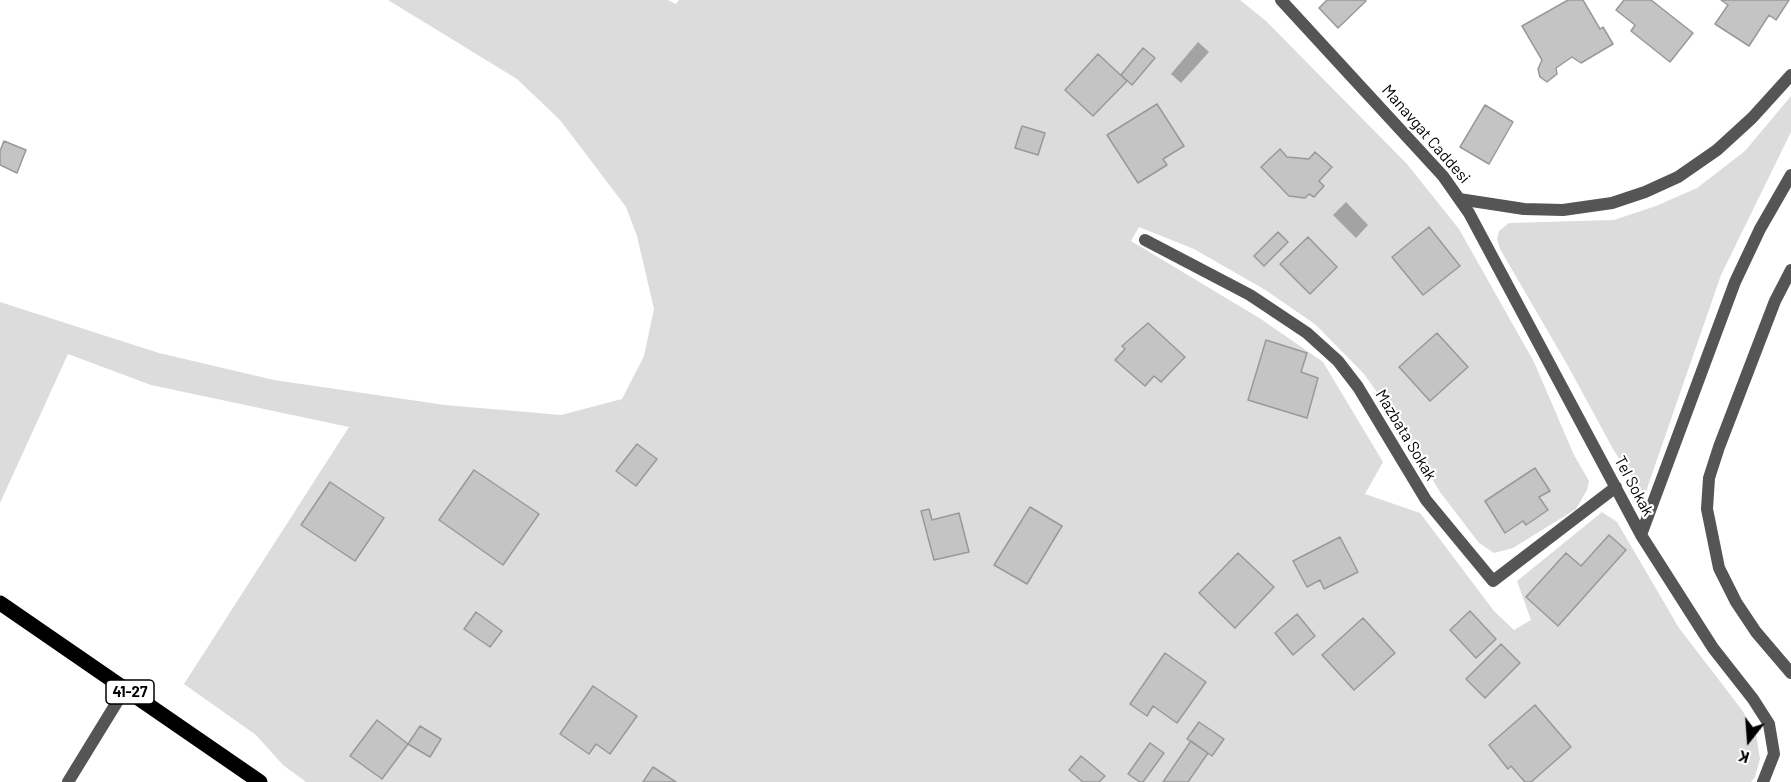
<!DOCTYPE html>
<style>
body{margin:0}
#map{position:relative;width:1791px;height:782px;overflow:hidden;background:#fff;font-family:Barlow,sans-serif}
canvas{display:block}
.north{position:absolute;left:1719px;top:710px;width:60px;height:60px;-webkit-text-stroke:4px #fff;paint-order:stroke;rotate:197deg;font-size:16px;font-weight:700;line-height:24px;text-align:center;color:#000}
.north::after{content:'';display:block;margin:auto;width:21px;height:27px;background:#000;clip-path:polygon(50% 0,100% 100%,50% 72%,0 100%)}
</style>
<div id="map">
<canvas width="1791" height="782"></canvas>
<div class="north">K</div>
</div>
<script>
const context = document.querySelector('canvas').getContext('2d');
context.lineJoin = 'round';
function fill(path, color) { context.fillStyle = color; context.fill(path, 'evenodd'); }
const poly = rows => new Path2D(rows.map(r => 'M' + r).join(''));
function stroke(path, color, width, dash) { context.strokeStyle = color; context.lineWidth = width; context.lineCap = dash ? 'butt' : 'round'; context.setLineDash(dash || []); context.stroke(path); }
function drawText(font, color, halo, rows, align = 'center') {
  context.font = font + ' Barlow,sans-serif'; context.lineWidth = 4.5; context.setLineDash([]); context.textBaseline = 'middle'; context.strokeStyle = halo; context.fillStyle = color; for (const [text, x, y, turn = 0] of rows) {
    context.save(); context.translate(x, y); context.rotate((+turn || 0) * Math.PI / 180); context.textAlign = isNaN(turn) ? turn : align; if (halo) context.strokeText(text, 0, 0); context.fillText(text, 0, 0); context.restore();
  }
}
const green = poly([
 [388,0,668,0,676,4,679,0,1240,0,1266,21,1407,164,1459,229,1534,362,1574,455,1589,481,1587,490,1576,509,1513,548,1494,553,1479,543,1440,492,1396,419,1364,374,1316,325,1267,291,1194,249,1139,227,1131,241,1261,319,1323,362,1383,462,1365,494,1420,513,1494,611,1514,630,1531,620,1517,581,1602,512,1617,522,1679,628,1742,710,1756,734,1760,759,1755,777,1751,782,306,782,283,765,256,735,184,684,349,427,151,385,68,354,0,503,0,302,159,353,274,380,445,405,561,415,622,399,644,356,654,309,637,236,626,207,560,120,517,79],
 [1791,96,1791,132,1721,275,1644,497,1613,449,1568,366,1500,249,1497,239,1499,231,1509,223,1614,220,1656,206,1697,188,1745,151]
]);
const water = poly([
 [1198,42,1209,52,1181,83,1171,74],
 [1346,202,1368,225,1356,238,1333,215]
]);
const building = poly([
 [1327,0,1365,0,1366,1,1338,28,1319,8,1327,0],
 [1568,0,1583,0,1600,29,1603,27,1613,44,1581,63,1572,57,1556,68,1557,74,1547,82,1540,77,1538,69,1542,60,1522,26,1568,0],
 [1624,0,1651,0,1693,33,1670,62,1631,31,1635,25,1616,10,1624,0],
 [1721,0,1789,0,1776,20,1769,15,1749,46,1715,24,1728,5,1721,0],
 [1143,48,1155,58,1132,85,1121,75,1143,48],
 [1098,54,1127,81,1093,116,1065,90,1098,54],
 [1157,104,1184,146,1163,159,1167,165,1138,183,1107,135,1157,104],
 [1485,105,1513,122,1489,164,1460,147,1485,105],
 [1022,126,1045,133,1038,155,1015,148,1022,126],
 [4,141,26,150,17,173,0,165,0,151,4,141],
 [1280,149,1287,157,1309,159,1315,152,1332,167,1319,181,1324,186,1314,197,1309,194,1305,198,1289,196,1261,167,1280,149],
 [1429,227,1460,266,1423,295,1392,257,1429,227],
 [1278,232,1288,242,1264,266,1254,256,1278,232],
 [1308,237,1337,267,1310,294,1280,264,1308,237],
 [1148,323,1185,357,1161,382,1154,376,1145,386,1115,360,1125,349,1122,346,1148,323],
 [1437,333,1468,367,1430,401,1399,367,1437,333],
 [1266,340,1307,353,1301,372,1318,378,1307,418,1248,400,1266,340],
 [637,444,657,459,636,486,616,471,637,444],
 [1535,468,1550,491,1539,497,1548,510,1526,525,1523,521,1505,533,1485,501,1535,468],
 [474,470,539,514,503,565,439,520,474,470],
 [330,482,384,518,355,561,301,525,330,482],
 [1030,507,1062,526,1027,584,994,565,1030,507],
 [929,509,932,520,959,513,969,552,934,560,921,511,929,509],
 [1609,535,1626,550,1558,626,1526,597,1566,553,1581,566,1609,535],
 [1340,537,1358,572,1324,589,1320,580,1307,587,1293,561,1340,537],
 [1238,553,1274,587,1235,628,1199,593,1238,553],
 [1470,611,1496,639,1476,658,1450,630,1470,611],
 [476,612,502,631,490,647,464,629,476,612],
 [1297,614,1315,636,1293,655,1275,633,1297,614],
 [1363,618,1395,653,1354,690,1322,655,1363,618],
 [1501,644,1520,663,1485,698,1466,679,1501,644],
 [1165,653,1206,682,1177,723,1153,706,1147,716,1130,704,1165,653],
 [593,686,637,716,610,754,596,744,589,754,560,734,593,686],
 [1535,705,1571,747,1531,782,1525,782,1511,766,1508,769,1489,745,1535,705],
 [377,720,408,744,382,779,350,756,377,720],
 [1199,722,1224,739,1212,756,1187,739,1199,722],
 [420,726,441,739,430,757,408,744,420,726],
 [1191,741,1208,753,1188,782,1163,782,1191,741],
 [1150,743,1164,753,1143,782,1140,782,1128,774,1150,743],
 [1081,756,1105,776,1099,782,1083,782,1069,770,1081,756],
 [653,767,676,782,643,782,653,767]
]);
const minor = poly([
 [1281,0,1443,176,1469,213,1641,535,1713,648,1753,699,1769,724,1774,754,1763,782],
 [1459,199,1524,209,1563,210,1612,203,1645,192,1678,177,1717,150,1752,118,1791,75],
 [1145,240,1250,295,1307,333,1338,361,1358,387,1426,500,1493,581,1616,487],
 [1791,270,1775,301,1719,447,1709,478,1707,509,1719,568,1736,602,1756,632,1791,673],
 [1641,535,1735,282,1760,229,1791,175],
 [68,782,125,689]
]);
const primary = poly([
 [0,603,260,782]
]);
const shields = [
 [130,692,48]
];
const shieldNames = [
 ["41-27",130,692]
];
const streetNames = [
 ["Manavgat Caddesi",1426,134,49],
 ["Mazbata Sokak",1406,435,59],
 ["Tel Sokak",1634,486,62]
];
fill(green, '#dcdcdc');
fill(water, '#a3a3a3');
fill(building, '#c4c4c4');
stroke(building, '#999', 1.5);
stroke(minor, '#555', 12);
stroke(primary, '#000', 15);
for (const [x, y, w] of shields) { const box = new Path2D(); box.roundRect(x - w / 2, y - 12, w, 24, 4.5); context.fillStyle = '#fff'; context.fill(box); stroke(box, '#000', 1.5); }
drawText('bold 15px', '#000', null, shieldNames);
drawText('16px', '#000', '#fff', streetNames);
</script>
